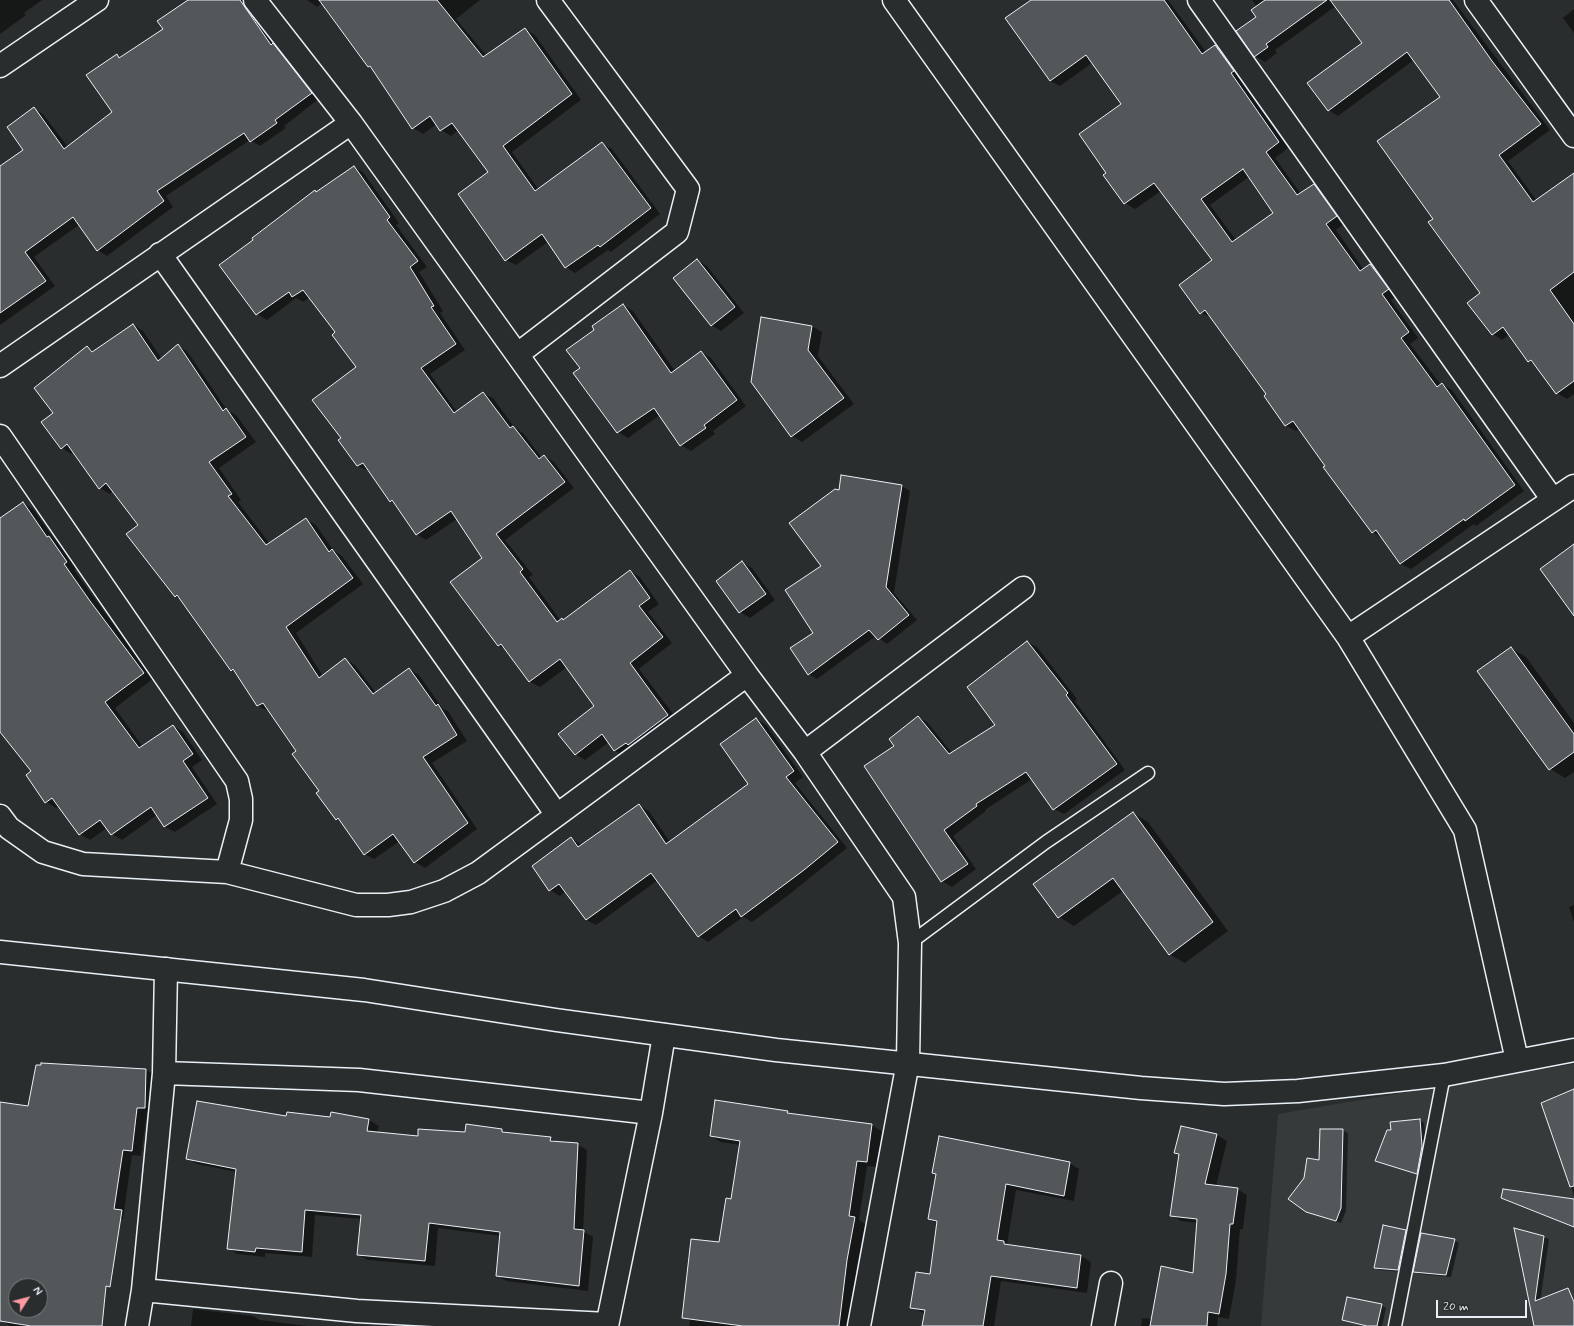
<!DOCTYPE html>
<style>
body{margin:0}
#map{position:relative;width:1574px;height:1326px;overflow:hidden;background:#2a2d2e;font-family:Mynerve,sans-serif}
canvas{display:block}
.north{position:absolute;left:8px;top:1278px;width:40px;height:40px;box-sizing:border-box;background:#2a2d2e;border:1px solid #767b7f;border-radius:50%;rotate:54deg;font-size:11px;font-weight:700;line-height:16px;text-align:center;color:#e8f1f8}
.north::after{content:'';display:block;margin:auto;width:14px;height:18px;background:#ff9aa2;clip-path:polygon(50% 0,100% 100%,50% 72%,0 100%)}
.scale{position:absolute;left:1436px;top:1300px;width:91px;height:18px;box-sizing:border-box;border:2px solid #e8f1f8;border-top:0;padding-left:5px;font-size:12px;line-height:14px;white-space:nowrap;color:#e8f1f8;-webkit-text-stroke:3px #2a2d2e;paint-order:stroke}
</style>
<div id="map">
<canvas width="1574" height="1326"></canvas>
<div class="north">N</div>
<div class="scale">20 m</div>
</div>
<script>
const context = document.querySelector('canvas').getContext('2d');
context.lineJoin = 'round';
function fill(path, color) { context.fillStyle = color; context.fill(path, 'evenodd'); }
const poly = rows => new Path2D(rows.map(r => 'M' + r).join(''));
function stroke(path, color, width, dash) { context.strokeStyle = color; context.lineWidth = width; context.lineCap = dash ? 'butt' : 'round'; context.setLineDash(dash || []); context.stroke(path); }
const built = poly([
 [1574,1064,1574,1326,1261,1326,1278,1114]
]);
const shadow = poly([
 [0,0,42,0,24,13,26,15,0,34],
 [189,0,244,0,277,47,282,50,320,98,284,126,286,128,260,146,250,140,166,196,173,207,107,256,98,250,79,225,34,257,55,286,0,325,0,167,24,150,34,109,43,114,68,147,113,112,117,56,121,58,164,29],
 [307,0,480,0,456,19,487,56,525,29,535,35,581,100,512,152,539,190,602,144,612,149,660,214,611,252,608,250,575,273,566,267,548,242,516,265,506,260,489,172,459,130,451,136,441,130,437,124,423,134,413,128,374,70,369,67,341,28,337,26,322,3,317,7],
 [1029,0,1168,0,1206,52,1215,46,1225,52,1243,77,1240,78,1288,148,1275,158,1301,194,1314,185,1324,191,1346,222,1336,230,1364,270,1370,265,1380,271,1398,295,1391,300,1418,338,1410,344,1441,385,1442,384,1452,390,1524,491,1476,526,1474,524,1411,569,1401,564,1383,538,1372,532,1300,429,1296,431,1286,426,1265,396,1267,394,1212,318,1201,313,1213,260,1161,191,1135,209,1125,203,1108,173,1122,104,1092,63,1060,86,1050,81],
 [1249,177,1274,213,1236,240,1210,205],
 [1252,0,1453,0,1550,130,1508,161,1537,201,1574,175,1574,394,1567,399,1557,393,1535,365,1529,361,1510,334,1502,340,1493,334,1481,294,1434,219,1442,97,1414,60,1338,116,1328,110,1363,44,1336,6,1275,50,1277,53,1265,62,1255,56,1258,17,1257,7],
 [1574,9,1574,33,1563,18],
 [354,167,363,172,399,223,396,225,427,267,419,272,443,311,440,313,465,350,430,374,457,412,483,393,493,398,515,428,523,433,542,458,545,456,554,462,574,488,505,540,533,575,529,577,561,621,564,620,630,571,640,577,659,604,648,612,672,643,639,669,678,720,625,756,615,751,609,742,585,760,575,754,595,706,567,667,540,687,530,682,507,650,499,646,451,582,484,558,457,519,426,540,416,534,369,470,368,471,358,466,340,441,342,439,357,367,336,332,310,297,303,302,296,298,267,320,257,314,221,265,315,192,317,193],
 [697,260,707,266,744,313,721,331,711,325],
 [623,305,633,311,675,371,701,352,711,358,746,406,713,431,715,434,691,451,681,445,660,415,628,438,618,432,581,369],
 [133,325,143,331,162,359,178,346,187,351,227,410,236,415,256,442,219,468,241,500,238,502,270,544,306,519,316,525,334,551,342,556,363,584,296,633,323,676,345,659,355,665,376,693,409,669,419,675,443,709,448,711,467,741,432,763,477,829,425,868,415,862,400,841,374,859,364,854,342,823,337,819,317,793,320,791,270,710,268,711,258,706,237,673,232,670,182,600,175,596,139,526,113,491,110,494,100,488,74,452,71,454,62,448,54,413,87,347,94,351],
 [812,326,822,332,818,356,854,404,802,442,792,436],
 [842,477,902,486,910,491,894,593,917,620,887,644,876,636,817,679,808,674,823,566],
 [23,503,33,509,55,540,59,543,77,568,74,570,153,679,115,708,143,747,173,726,183,732,202,760,192,767,217,804,175,832,165,827,157,815,122,840,112,834,107,828,90,840,80,834,59,806,56,808,46,802,32,772,0,726,0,519],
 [742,562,752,568,775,600,750,618,740,612],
 [1028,642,1037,647,1077,699,1075,701,1125,770,1064,814,1054,809,1032,779,985,810,986,811,953,836,976,869,952,887,942,881,896,746,918,717,927,722,952,753,997,725],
 [1511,648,1526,657,1574,723,1574,772,1565,778,1550,769,1478,672],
 [756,719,766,725,803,777,795,783,847,848,786,897,752,922,743,917,708,942,699,936,658,880,596,925,586,920,566,891,560,896,550,890,571,838,582,845,639,806,649,811,670,842,749,784],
 [1133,813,1148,822,1228,931,1185,963,1169,954,1123,891,1074,926,1059,917],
 [1574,905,1574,922,1569,907],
 [42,1064,146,1070,156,1075,154,1113,147,1112,141,1156,132,1155,123,1219,95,1214,72,1326,10,1326,2,1321,0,1280,0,1103,29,1107],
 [16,1286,40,1286,40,1310,16,1310],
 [1574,1095,1574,1196,1542,1103],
 [716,1101,787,1112,792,1115,871,1125,882,1131,877,1167,867,1166,859,1220,865,1224,857,1266,851,1326,689,1326,690,1321,683,1317,720,1244,732,1200,740,1145,721,1142,711,1136],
 [331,1114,369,1120,379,1126,377,1133,419,1138,502,1130,507,1133,550,1138,559,1143,577,1144,587,1150,583,1231,593,1237,588,1291,506,1281,497,1275,501,1236,438,1228,435,1266,368,1260,358,1255,361,1219,315,1215,312,1257,265,1253,265,1257,237,1254,228,1248,236,1172,197,1164,188,1159,287,1118,331,1118],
 [1420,1120,1424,1123,1427,1149,1422,1176,1376,1160],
 [1181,1127,1217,1135,1227,1141,1216,1186,1237,1189,1247,1195,1243,1229,1240,1229,1236,1280,1229,1319,1218,1317,1217,1326,1141,1326,1142,1318,1152,1319,1194,1274,1198,1223,1181,1221,1171,1215,1179,1155,1175,1153],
 [1343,1130,1348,1133,1346,1211,1341,1223,1307,1211,1320,1162],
 [1069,1163,1079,1169,1074,1201,1016,1190,1007,1244,1081,1256,1091,1262,1087,1293,1001,1281,994,1326,923,1326,925,1314,911,1307,931,1275,938,1224,929,1219,937,1175,933,1173],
 [1502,1198,1574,1200,1574,1227,1509,1202],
 [1516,1229,1549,1239,1539,1310,1536,1310],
 [1406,1231,1411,1233,1403,1272,1380,1270,1375,1267],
 [1454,1240,1459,1243,1451,1277,1419,1274,1414,1271],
 [1381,1305,1386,1308,1382,1326,1363,1326,1343,1320],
 [193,1309,253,1316,260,1320,308,1326,191,1326]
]);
const building = poly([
 [188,0,240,0,271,45,273,43,312,93,275,120,277,123,250,142,244,133,157,191,164,201,97,251,73,217,25,252,46,281,0,313,0,166,23,150,7,127,34,107,64,149,112,112,86,75,117,54,119,58,163,29,157,21,188,0],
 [319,0,437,0,483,57,525,28,572,94,503,146,535,191,602,142,651,208,600,247,598,245,565,268,542,234,505,261,458,194,488,172,452,123,440,131,430,116,412,129,370,66,368,67,319,0],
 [1031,0,1164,0,1202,54,1215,45,1234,71,1231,73,1279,142,1266,152,1297,195,1314,184,1337,216,1326,224,1360,271,1370,264,1389,289,1382,294,1409,332,1401,338,1437,387,1442,383,1515,485,1465,521,1464,519,1400,564,1376,530,1372,533,1323,467,1325,466,1293,421,1285,426,1264,396,1266,394,1205,310,1200,314,1179,285,1212,260,1154,183,1124,204,1103,175,1106,173,1079,134,1121,104,1086,55,1050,81,1005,18,1031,0],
 [1243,169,1273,213,1232,242,1201,199,1243,169],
 [1265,0,1327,0,1266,44,1268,47,1254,57,1236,31,1256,17,1251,10,1265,0],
 [1330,0,1449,0,1492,61,1541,124,1499,155,1533,202,1574,173,1574,272,1550,290,1574,324,1574,381,1556,394,1531,360,1528,362,1503,327,1492,335,1467,303,1480,293,1428,222,1433,219,1377,141,1440,97,1407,52,1328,111,1307,83,1362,43,1330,0],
 [354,166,390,217,387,220,418,261,410,267,434,306,431,307,456,344,421,368,454,413,483,392,510,428,513,426,539,459,544,455,565,482,496,534,523,569,520,572,557,622,562,618,563,620,630,570,650,598,639,606,663,637,630,663,668,715,628,745,626,743,614,751,602,734,575,755,558,734,594,706,560,659,529,682,501,644,498,646,450,582,482,558,451,511,416,535,392,500,390,502,363,463,357,466,338,440,341,438,312,400,356,367,332,335,335,332,303,290,292,297,289,292,256,315,219,265,253,240,252,238,315,190,316,192,354,166],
 [697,259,735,307,711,326,673,278,697,259],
 [623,304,671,373,701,351,737,400,704,425,706,428,680,446,654,408,617,433,573,373,580,368,566,350,594,330,592,326,623,304],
 [761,317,812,326,808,350,844,398,791,437,751,382,761,317],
 [133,324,158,361,178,344,223,411,226,408,246,437,209,462,232,494,228,496,266,545,306,518,329,552,332,549,353,578,286,627,319,678,345,658,373,694,409,668,436,706,438,704,457,735,423,757,468,823,414,863,393,834,364,855,338,818,336,820,316,793,319,791,292,754,296,751,263,703,257,706,233,669,231,671,177,595,175,597,126,534,138,525,106,483,99,489,67,444,61,449,41,422,53,413,34,388,87,346,92,352,133,324],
 [841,475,902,485,886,587,909,615,878,640,869,630,808,675,790,648,813,633,785,590,821,566,789,523,835,489,839,490,841,475],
 [23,502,47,537,49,536,67,562,64,564,90,601,144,673,105,702,139,748,173,725,193,754,183,761,208,798,164,827,151,807,111,835,100,820,79,835,52,798,45,803,26,775,31,771,0,732,0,518,23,502],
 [1574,544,1574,616,1540,569,1574,544],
 [742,561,766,594,739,613,716,581,742,561],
 [1027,641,1068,693,1066,695,1117,764,1053,810,1026,772,976,804,977,806,944,830,968,864,941,882,864,766,894,746,889,739,918,716,949,754,995,725,967,687,1027,641],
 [1511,647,1574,734,1574,752,1549,770,1477,671,1511,647],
 [756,718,794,771,786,777,838,842,804,870,741,917,736,909,698,937,651,873,586,920,559,884,549,891,532,866,571,837,578,847,639,804,666,844,748,784,720,744,756,718],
 [1133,812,1213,922,1169,955,1113,878,1058,918,1033,884,1133,812],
 [41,1063,146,1069,145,1108,137,1108,132,1151,123,1150,114,1209,122,1210,110,1287,106,1286,102,1326,31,1326,0,1321,0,1102,28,1106,36,1065,41,1065,41,1063],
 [16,1286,40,1286,40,1310,16,1310,16,1286],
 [1574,1089,1574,1186,1570,1187,1541,1103,1574,1089],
 [715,1100,788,1111,787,1113,872,1124,867,1162,857,1161,849,1216,855,1217,847,1260,839,1326,743,1326,682,1318,691,1239,719,1242,726,1198,731,1199,740,1141,710,1136,715,1100],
 [197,1101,286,1116,287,1112,330,1117,331,1112,369,1119,367,1131,418,1136,418,1129,465,1132,466,1124,502,1129,502,1132,551,1137,550,1141,578,1143,574,1229,584,1230,579,1286,496,1276,500,1232,429,1223,425,1261,357,1255,361,1215,305,1210,302,1252,256,1248,255,1252,227,1249,236,1169,186,1159,197,1101],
 [1420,1119,1422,1146,1417,1174,1375,1161,1387,1130,1391,1130,1390,1122,1420,1119],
 [1181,1126,1217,1134,1205,1184,1238,1188,1233,1224,1230,1224,1226,1274,1219,1314,1208,1312,1207,1326,1150,1326,1161,1266,1193,1273,1197,1219,1170,1216,1179,1154,1174,1153,1181,1126],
 [1320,1129,1343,1129,1341,1208,1336,1221,1306,1212,1288,1199,1304,1178,1307,1158,1319,1160,1320,1129],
 [939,1136,1070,1162,1064,1196,1006,1184,997,1240,1004,1241,1004,1244,1081,1255,1077,1288,991,1276,983,1326,922,1326,925,1310,910,1308,916,1272,930,1274,937,1221,928,1219,936,1174,932,1173,939,1136],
 [1503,1189,1574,1199,1574,1227,1501,1198,1503,1189],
 [1383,1225,1406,1230,1398,1270,1374,1268,1383,1225],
 [1514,1228,1544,1236,1535,1301,1568,1288,1574,1302,1574,1326,1534,1326,1514,1228],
 [1421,1233,1455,1239,1446,1275,1413,1272,1421,1233],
 [1347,1297,1382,1304,1377,1326,1367,1326,1342,1320,1347,1297]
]);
const lane = poly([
 [910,943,1046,842,1148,773],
 [1395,1326,1444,1075]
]);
const street = poly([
 [255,0,351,123,747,675,805,752,904,897,910,943,908,1062,859,1326],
 [894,0,1348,637,1465,830,1517,1060],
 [1199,0,1553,500],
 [1476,0,1574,136],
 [0,66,97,0],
 [160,254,557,815,747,675],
 [518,354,677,232,688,189,548,0],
 [0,366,351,123],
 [0,436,237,781,241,799,241,820,227,872,83,864,43,852,9,828,0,816],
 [1348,637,1574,486],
 [805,752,1023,588],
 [227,872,356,905,388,905,411,902,444,891,478,873,557,815],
 [164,1073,359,1080,651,1113],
 [143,1290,357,1311,607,1324],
 [137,1326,143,1290,164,1073,166,969],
 [607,1326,651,1113,664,1035],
 [1103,1326,1111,1283]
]);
const secondary = poly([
 [0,952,364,990,556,1020,776,1050,1141,1088,1224,1094,1298,1091,1444,1075,1574,1050]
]);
fill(built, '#363a3b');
fill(shadow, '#0007');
fill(building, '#535759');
stroke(building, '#e8f1f8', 1);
stroke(lane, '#e8f1f8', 15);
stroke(street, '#e8f1f8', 25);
stroke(secondary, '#e8f1f8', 25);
stroke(lane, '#2a2d2e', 12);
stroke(street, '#2a2d2e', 22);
stroke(secondary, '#2a2d2e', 22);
</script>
